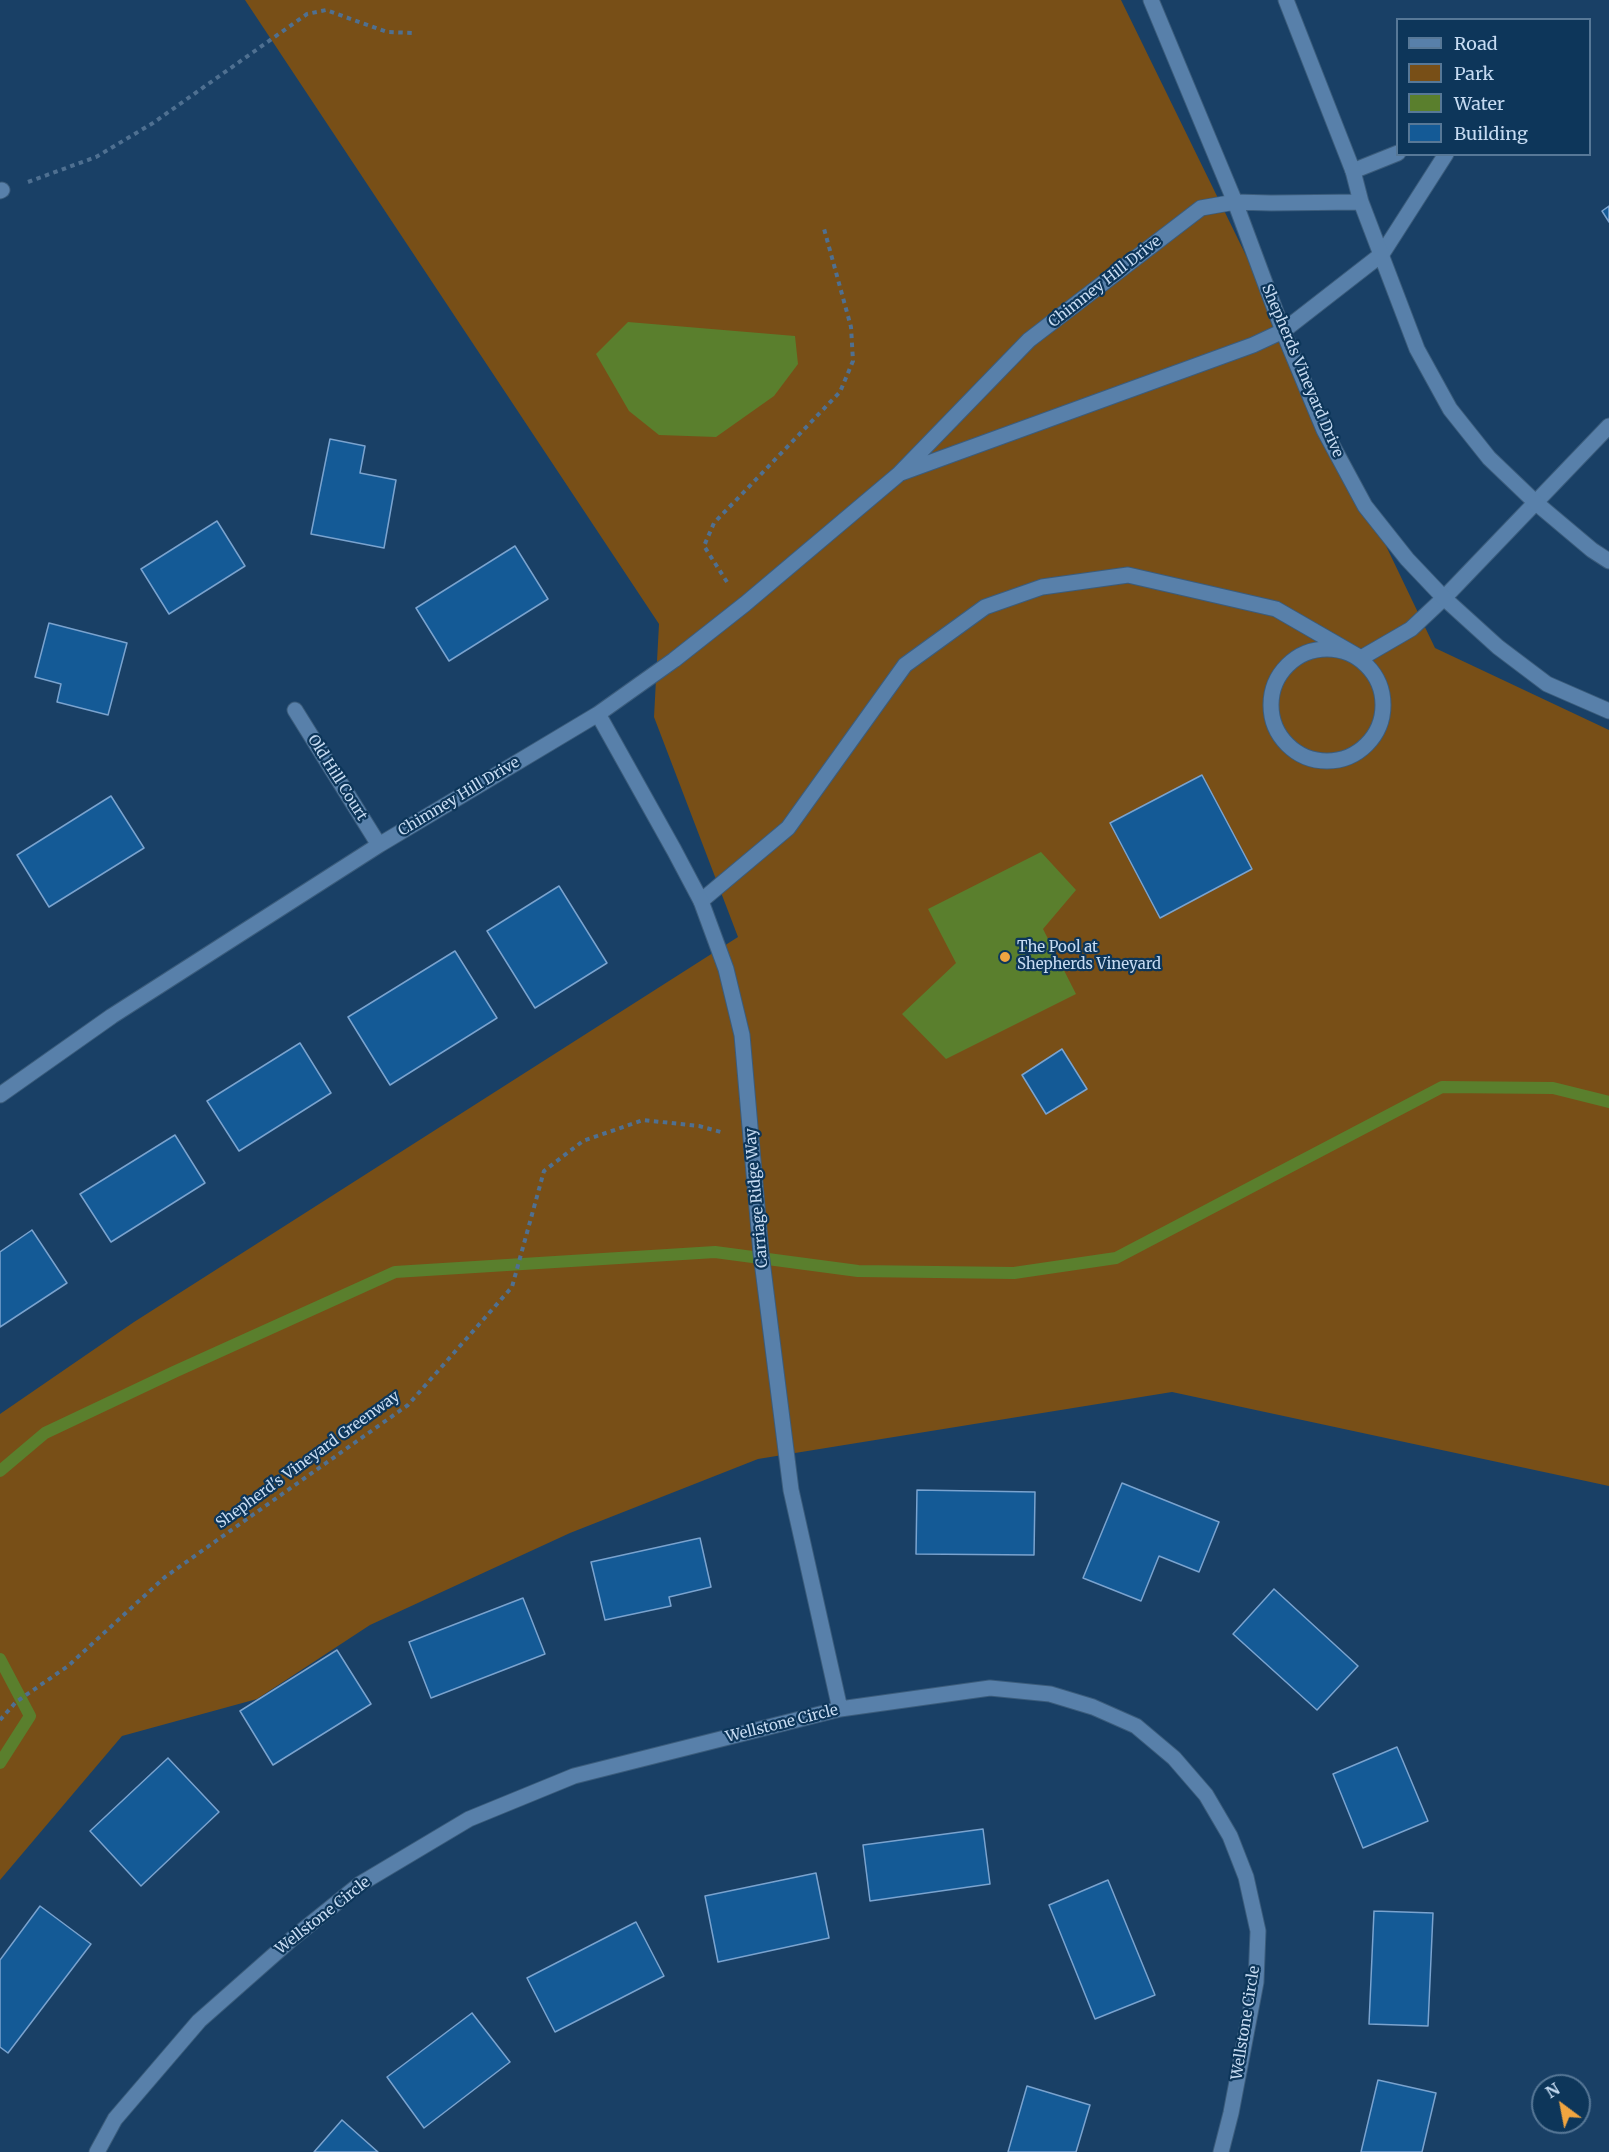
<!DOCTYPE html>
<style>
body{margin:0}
#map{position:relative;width:1609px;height:2152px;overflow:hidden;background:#194066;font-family:Merriweather,serif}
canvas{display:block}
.legend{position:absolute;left:1396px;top:18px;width:195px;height:138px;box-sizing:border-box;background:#0d365a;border:2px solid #577897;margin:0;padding:8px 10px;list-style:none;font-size:18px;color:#c6dbf2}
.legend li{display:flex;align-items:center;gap:12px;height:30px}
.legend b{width:30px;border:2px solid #577897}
.north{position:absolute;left:1531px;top:2074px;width:60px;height:60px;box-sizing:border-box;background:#0d365a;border:2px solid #577897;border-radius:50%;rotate:328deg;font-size:16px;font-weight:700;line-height:24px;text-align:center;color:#c6dbf2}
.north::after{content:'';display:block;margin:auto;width:21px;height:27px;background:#f1a540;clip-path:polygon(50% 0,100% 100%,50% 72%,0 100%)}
</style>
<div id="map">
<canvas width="1609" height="2152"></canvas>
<ul class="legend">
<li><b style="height:8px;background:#5880aa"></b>Road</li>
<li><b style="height:16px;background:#784f17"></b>Park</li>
<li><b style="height:16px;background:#5a7f2d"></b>Water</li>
<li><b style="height:16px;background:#145a96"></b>Building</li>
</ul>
<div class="north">N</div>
</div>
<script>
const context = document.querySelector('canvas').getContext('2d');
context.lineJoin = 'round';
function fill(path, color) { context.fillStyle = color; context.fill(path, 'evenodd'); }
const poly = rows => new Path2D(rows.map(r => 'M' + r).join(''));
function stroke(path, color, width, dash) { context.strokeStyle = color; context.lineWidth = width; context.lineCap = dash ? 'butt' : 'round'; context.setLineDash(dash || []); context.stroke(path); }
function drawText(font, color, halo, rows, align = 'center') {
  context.font = font + ' Merriweather,serif'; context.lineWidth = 4.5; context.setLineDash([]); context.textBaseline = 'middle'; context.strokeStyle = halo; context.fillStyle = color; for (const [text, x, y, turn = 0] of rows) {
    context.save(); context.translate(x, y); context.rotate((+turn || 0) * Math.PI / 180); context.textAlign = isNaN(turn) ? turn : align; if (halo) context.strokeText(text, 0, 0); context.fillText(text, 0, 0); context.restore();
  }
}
const green = poly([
 [245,0,1121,0,1283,331,1435,648,1609,730,1609,1486,1172,1392,758,1459,570,1533,370,1625,257,1699,122,1736,0,1880,0,1414,134,1322,738,937,654,717,659,624]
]);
const water = poly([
 [628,322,795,336,798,364,774,396,716,437,659,435,629,411,596,354],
 [1041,852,1076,890,1043,929,1076,994,946,1059,902,1014,956,963,928,909]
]);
const stream = poly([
 [0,1471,45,1433,174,1372,395,1272,715,1252,858,1271,1014,1273,1116,1258,1442,1087,1553,1088,1609,1102],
 [0,1659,30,1716,0,1763]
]);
const building = poly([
 [1609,206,1609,222,1602,211,1609,206],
 [330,439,365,446,360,473,396,480,384,548,311,534,330,439],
 [217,521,245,566,169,614,141,569,217,521],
 [515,546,548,599,449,661,416,608,515,546],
 [49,623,127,643,108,715,57,702,61,684,35,677,49,623],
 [1202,775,1252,869,1160,918,1110,823,1202,775],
 [111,796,144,848,49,907,17,855,111,796],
 [559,886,607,963,535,1008,487,931,559,886],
 [455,951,497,1018,390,1085,348,1017,455,951],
 [300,1043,331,1093,239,1151,207,1101,300,1043],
 [1062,1049,1087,1089,1046,1114,1022,1075,1062,1049],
 [175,1135,205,1183,111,1242,80,1194,175,1135],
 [32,1230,67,1283,0,1327,0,1252,32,1230],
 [1122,1483,1219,1522,1199,1572,1159,1556,1141,1601,1083,1578,1122,1483],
 [917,1490,1035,1492,1034,1555,916,1554,917,1490],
 [700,1538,711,1587,669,1597,671,1606,605,1620,591,1562,700,1538],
 [1274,1589,1358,1666,1317,1710,1233,1634,1274,1589],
 [523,1598,545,1654,431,1698,409,1642,523,1598],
 [337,1650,371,1704,273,1765,240,1711,337,1650],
 [1397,1747,1428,1821,1363,1848,1333,1774,1397,1747],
 [168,1758,219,1812,141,1886,90,1831,168,1758],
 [983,1829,990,1884,870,1901,863,1845,983,1829],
 [816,1873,829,1938,718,1962,705,1896,816,1873],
 [1108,1880,1155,1995,1095,2019,1049,1905,1108,1880],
 [40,1906,91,1944,8,2053,0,2047,0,1960,40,1906],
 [1374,1911,1433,1913,1428,2026,1369,2024,1374,1911],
 [636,1922,664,1976,555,2032,527,1978,636,1922],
 [472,2013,510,2062,424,2128,387,2077,472,2013],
 [1378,2080,1436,2093,1422,2152,1361,2152,1378,2080],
 [1027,2086,1090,2105,1076,2152,1008,2152,1027,2086],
 [342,2120,378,2152,314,2152,342,2120]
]);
const path = poly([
 [28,182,96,157,153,123,307,14,326,10,387,32,415,33],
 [727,582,704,546,714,523,840,392,853,361,851,327,823,225],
 [0,1720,16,1702,68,1666,165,1577,408,1405,512,1287,544,1171,583,1141,643,1120,699,1126,721,1132]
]);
const service = poly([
 [1353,171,1398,153],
 [1382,254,1446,154],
 '1271 705a56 56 0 1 1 112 0a56 56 0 1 1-112 0Z',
 [701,901,788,828,905,665,985,607,1042,587,1128,575,1276,609,1361,658,1411,629,1444,598,1609,426]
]);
const minor = poly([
 [1151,0,1235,202,1283,331,1324,430,1365,506,1407,559,1444,598,1498,647,1547,684,1609,711],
 [1286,0,1353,171,1361,202,1417,349,1450,409,1489,458,1535,502,1592,550,1609,561],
 [0,191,2,190],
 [901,473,1253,345,1283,331,1382,254],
 [295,710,379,845],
 [598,714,674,850,701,901,726,969,742,1035,761,1253,791,1490,840,1709],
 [0,1095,112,1016,379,845,598,714,674,660,745,604,899,474,1029,340,1201,208,1235,202,1271,203,1361,202],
 [97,2152,115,2119,199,2021,293,1938,360,1884,469,1819,574,1776,840,1709,990,1688,1050,1694,1093,1707,1136,1726,1174,1758,1206,1795,1230,1836,1246,1877,1258,1931,1256,1982,1231,2113,1221,2152]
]);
const markers = [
 [1005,957,6,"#f1a540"]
];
const streetNames = [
 ["Chimney Hill Drive",1105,282,-38],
 ["Shepherds Vineyard Drive",1302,371,67],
 ["Old Hill Court",337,778,58],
 ["Chimney Hill Drive",459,797,-31],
 ["Carriage Ridge Way",757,1198,-95],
 ["Shepherd's Vineyard Greenway",308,1460,-36],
 ["Wellstone Circle",782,1724,-14],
 ["Wellstone Circle",323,1916,-38],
 ["Wellstone Circle",1246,2023,-81]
];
const poiNames = [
 ["The Pool at",1017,948],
 ["Shepherds Vineyard",1017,965]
];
fill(green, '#784f17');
fill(water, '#5a7f2d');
stroke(stream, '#5a7f2d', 12);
fill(building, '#145a96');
stroke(building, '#7aa3cf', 1.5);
stroke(service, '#3b5c7c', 17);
stroke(minor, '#3b5c7c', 17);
stroke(path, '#4f7091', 4, [4.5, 4.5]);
stroke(service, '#5880aa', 15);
stroke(minor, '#5880aa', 15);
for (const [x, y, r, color] of markers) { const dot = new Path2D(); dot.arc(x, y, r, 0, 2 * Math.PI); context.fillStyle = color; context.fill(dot); stroke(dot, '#0d365a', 2); }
drawText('15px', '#c6dbf2', '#0d365a', streetNames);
drawText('15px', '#c6dbf2', '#0d365a', poiNames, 'left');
</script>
